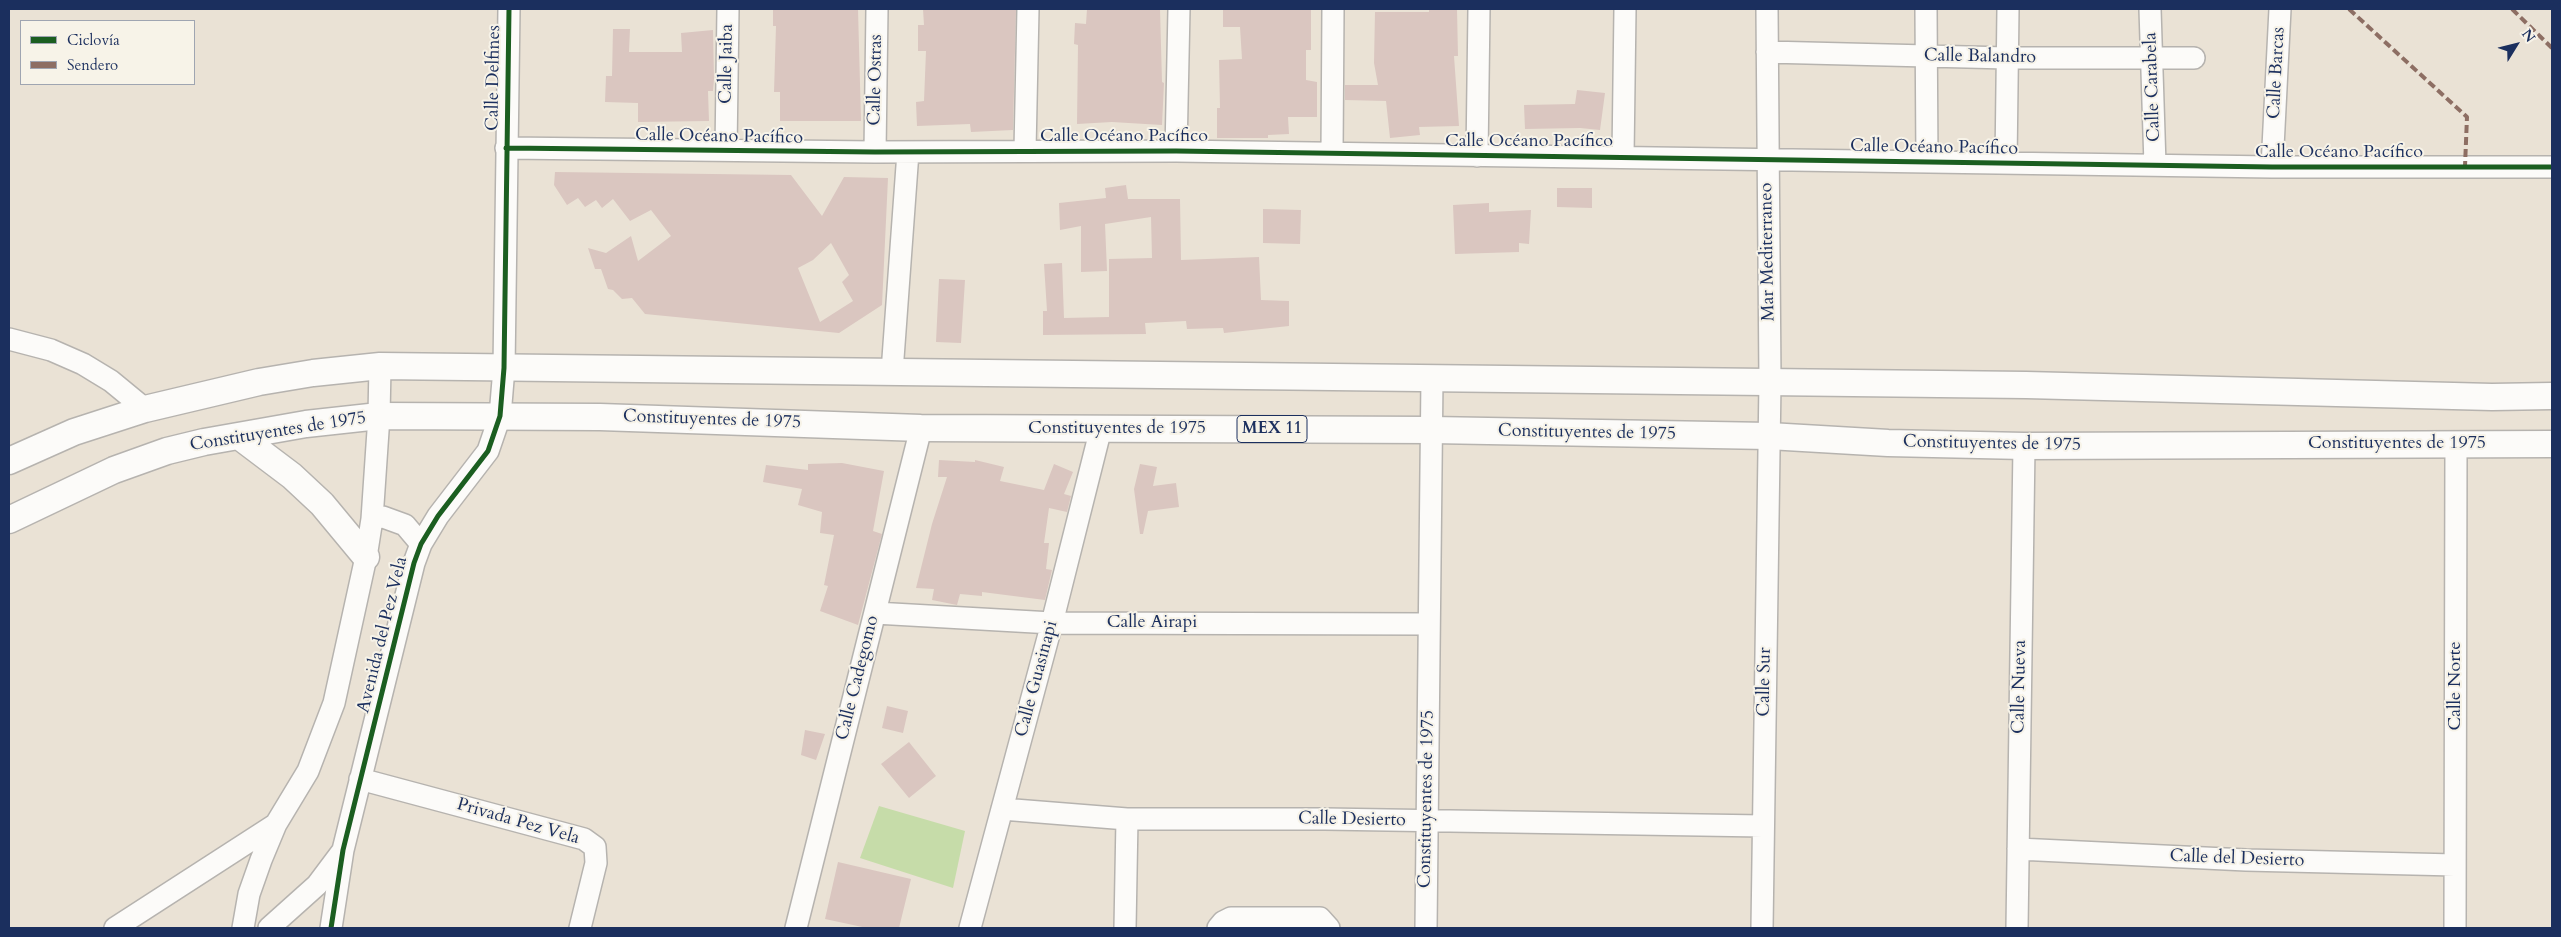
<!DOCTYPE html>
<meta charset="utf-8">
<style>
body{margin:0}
#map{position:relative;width:2561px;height:937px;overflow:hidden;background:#eae2d5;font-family:Cardo,serif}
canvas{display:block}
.frame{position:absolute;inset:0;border:10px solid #1b2f5e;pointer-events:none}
.legend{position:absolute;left:20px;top:20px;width:175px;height:65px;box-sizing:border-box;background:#f7f3e8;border:1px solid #9fa5b1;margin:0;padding:6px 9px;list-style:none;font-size:15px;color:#1b2f5e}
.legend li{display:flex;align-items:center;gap:10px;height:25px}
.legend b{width:25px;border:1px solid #9fa5b1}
.north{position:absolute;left:2491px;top:20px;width:50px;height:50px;-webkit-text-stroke:4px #f7f3e8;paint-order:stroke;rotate:54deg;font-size:14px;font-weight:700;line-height:20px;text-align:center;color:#1b2f5e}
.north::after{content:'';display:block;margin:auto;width:18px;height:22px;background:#1b2f5e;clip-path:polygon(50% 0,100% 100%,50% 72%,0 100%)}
</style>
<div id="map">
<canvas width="2561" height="937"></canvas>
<div class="frame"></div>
<ul class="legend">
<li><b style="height:6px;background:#1b5e20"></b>Ciclovía</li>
<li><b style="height:6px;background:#8d6e63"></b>Sendero</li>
</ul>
<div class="north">N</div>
</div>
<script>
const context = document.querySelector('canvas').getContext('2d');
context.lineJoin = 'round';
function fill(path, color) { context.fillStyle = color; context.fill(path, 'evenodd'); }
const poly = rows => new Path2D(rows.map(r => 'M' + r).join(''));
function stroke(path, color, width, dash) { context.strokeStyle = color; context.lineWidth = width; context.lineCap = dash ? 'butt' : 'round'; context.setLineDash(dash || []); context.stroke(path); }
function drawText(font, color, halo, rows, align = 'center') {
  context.font = font + ' Cardo,serif'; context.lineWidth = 4; context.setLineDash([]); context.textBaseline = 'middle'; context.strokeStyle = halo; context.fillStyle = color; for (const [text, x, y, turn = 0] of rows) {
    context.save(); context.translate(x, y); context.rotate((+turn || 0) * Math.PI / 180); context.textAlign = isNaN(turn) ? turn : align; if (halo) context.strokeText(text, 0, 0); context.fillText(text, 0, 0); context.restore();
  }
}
const green = poly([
 [879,806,965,831,953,888,860,858]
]);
const building = poly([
 [773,9,858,9,861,121,780,121,780,92,774,92,776,26,773,26],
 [923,9,1016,9,1013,130,971,132,970,124,917,126,916,102,924,101,926,51,918,51,918,25,924,25],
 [1087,9,1160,9,1162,82,1164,83,1162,125,1112,122,1077,124,1078,45,1074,44,1075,23,1086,24],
 [1223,9,1311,9,1311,50,1306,50,1306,80,1317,82,1317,117,1288,117,1289,134,1268,135,1268,138,1217,138,1217,108,1220,108,1219,60,1242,59,1240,27,1223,27],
 [1429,9,1457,9,1458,56,1454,56,1459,126,1419,127,1420,135,1390,138,1386,101,1345,100,1345,85,1378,85,1374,63,1375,12,1429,12],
 [613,29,630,29,629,52,682,52,681,33,713,30,714,79,713,91,708,91,709,121,638,122,638,103,605,102,606,76,612,76],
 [1577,90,1605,93,1600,130,1580,128,1525,129,1524,105,1575,104],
 [555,172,791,175,822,216,844,177,888,178,882,305,839,333,645,314,632,298,622,299,613,290,608,289,601,269,595,269,588,248,606,253,631,236,638,261,671,236,651,210,630,221,613,199,602,208,596,200,585,207,578,198,567,205,554,185],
 [831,243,849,275,842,282,853,301,820,322,798,268,813,260],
 [1126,185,1128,199,1180,199,1181,260,1259,257,1261,300,1289,301,1289,326,1224,333,1223,328,1187,329,1186,321,1145,323,1146,334,1043,335,1043,311,1047,311,1044,264,1062,263,1064,318,1109,317,1109,259,1152,258,1151,217,1105,224,1107,271,1081,272,1081,226,1060,230,1059,203,1106,198,1105,188],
 [1557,188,1592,188,1592,208,1557,207],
 [1489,203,1489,212,1531,210,1529,244,1519,243,1519,252,1455,254,1453,205],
 [1263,209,1301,210,1300,244,1263,243],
 [939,279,965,280,961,343,936,342],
 [939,460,975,462,975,460,1004,467,1000,481,1044,490,1054,464,1073,472,1064,494,1071,496,1067,512,1049,508,1044,543,1049,543,1046,569,1052,570,1045,600,982,592,982,596,960,594,957,605,932,600,934,589,916,588,932,524,947,477,938,477],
 [842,463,884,471,873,531,882,534,858,625,820,611,828,586,824,585,834,535,820,533,822,512,798,505,802,489,763,482,766,465,808,470,808,464],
 [1140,464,1157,467,1153,486,1176,483,1179,507,1148,511,1143,534,1140,534,1134,489],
 [887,706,908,711,903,733,882,728],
 [805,730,825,734,816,760,801,755],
 [909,742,936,776,909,798,881,764],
 [838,862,911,879,899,928,867,928,825,919]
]);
const minor = poly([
 [1926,9,1927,162],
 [2150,9,2155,165],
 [1767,52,2007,58,2194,58],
 [506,148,875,152,1176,151,2272,167,2552,167],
 [726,150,728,9],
 [1025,150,1028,9],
 [1176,151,1179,9],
 [875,152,877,9],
 [1332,153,1333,9],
 [1477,156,1479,9],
 [1623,156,1625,9],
 [2006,163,2008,9],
 [2272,167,2280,9],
 [9,339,51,350,83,364,111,381,145,409],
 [892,372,908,152],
 [372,519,383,517,405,525,421,544],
 [875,613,1052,623,1429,624],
 [360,779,584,839,595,847,596,863,580,928],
 [1002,809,1127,819,1325,819,1763,826],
 [2018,849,2246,860,2455,865],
 [115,928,276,824],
 [243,928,249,894,261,860,276,824,308,771,334,703,366,557,372,519,379,416,380,366],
 [269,928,317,885,341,853],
 [331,928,343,850,414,563,421,544,438,516,488,451,500,416,504,368,509,9],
 [796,928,921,428],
 [970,928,1052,623,1101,428],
 [1125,928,1127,819],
 [1218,928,1223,922,1231,918,1320,918,1329,928],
 [1426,928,1432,378],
 [1762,928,1770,382,1767,9],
 [2017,928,2024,446],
 [2455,928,2456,443]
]);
const major = poly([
 [239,436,292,476,322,504,366,557],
 [9,461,74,432,145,409,259,382,313,373,380,366,2026,385,2492,397,2552,396],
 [9,520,114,470,167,451,204,442,306,424,379,416,600,417,921,428,1432,430,1769,436,1888,443,2024,446,2552,444]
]);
const quiet = poly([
 [2349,9,2467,117,2465,166],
 [2512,9,2552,48]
]);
const cycleway = poly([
 [506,148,875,152,1176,151,2272,167,2552,167],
 [331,928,343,850,414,563,421,544,438,516,488,451,500,416,504,368,509,9]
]);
const shields = [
 [1272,429,70]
];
const shieldNames = [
 ["MEX 11",1272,429]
];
const streetNames = [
 ["Calle Balandro",1980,57,1],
 ["Calle Jaiba",727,64,-89],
 ["Calle Barcas",2277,73,-87],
 ["Calle Delfines",494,78,-89],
 ["Calle Ostras",876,80,-89],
 ["Calle Carabela",2153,87,-92],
 ["Calle Océano Pacífico",719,137,1],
 ["Calle Océano Pacífico",1124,137],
 ["Calle Océano Pacífico",1529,142],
 ["Calle Océano Pacífico",1934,148,1],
 ["Calle Océano Pacífico",2339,153],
 ["Mar Mediterraneo",1768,252,-91],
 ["Constituyentes de 1975",712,420,2],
 ["Constituyentes de 1975",1117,429],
 ["Constituyentes de 1975",278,432,-9],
 ["Constituyentes de 1975",1587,433,1],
 ["Constituyentes de 1975",1992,444,1],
 ["Constituyentes de 1975",2397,444],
 ["Calle Airapi",1152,623],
 ["Avenida del Pez Vela",383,635,-76],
 ["Calle Cadegomo",858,678,-76],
 ["Calle Guasinapi",1037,679,-75],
 ["Calle Sur",1765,682,-89],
 ["Calle Norte",2456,686,-90],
 ["Calle Nueva",2020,687,-89],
 ["Constituyentes de 1975",1427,799,-89],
 ["Calle Desierto",1352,820,1],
 ["Privada Pez Vela",518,822,16],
 ["Calle del Desierto",2237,859,2]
];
fill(green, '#c6dca9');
fill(building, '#dac6c0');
stroke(minor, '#b6b3af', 24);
stroke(major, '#b6b3af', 29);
stroke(minor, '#fcfbf9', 21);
stroke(major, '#fcfbf9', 26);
stroke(quiet, '#8d6e63', 4, [8, 4]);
stroke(cycleway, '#1b5e20', 5);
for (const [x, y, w] of shields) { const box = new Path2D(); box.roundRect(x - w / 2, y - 13.5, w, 27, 4); context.fillStyle = '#f7f3e8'; context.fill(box); stroke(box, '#1b2f5e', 1); }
drawText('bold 16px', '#1b2f5e', null, shieldNames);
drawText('18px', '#1b2f5e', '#f7f3e8', streetNames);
</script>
